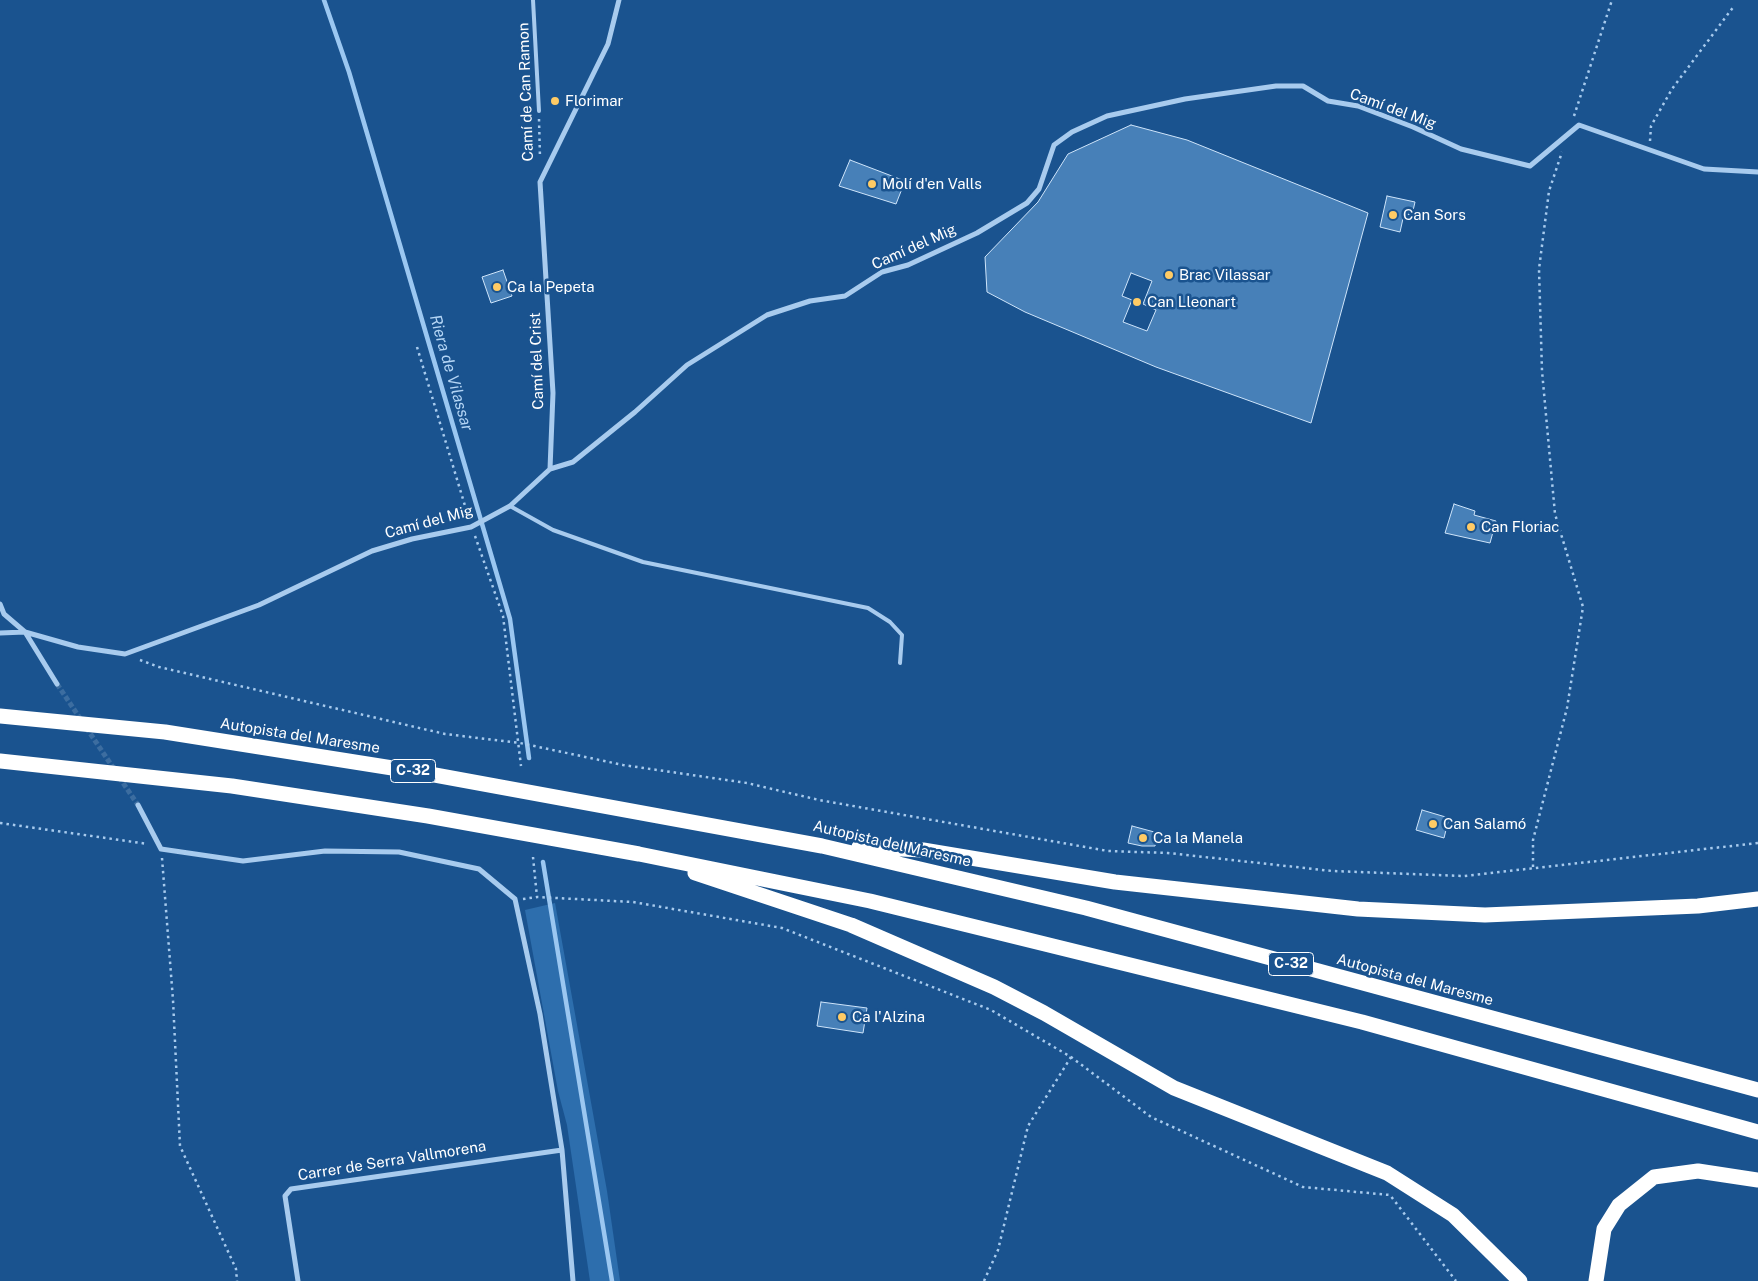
<!DOCTYPE html>
<meta charset="utf-8">
<style>
body{margin:0}
canvas{display:block;background:#1a538f}
</style>
<canvas width="1758" height="1281"></canvas>
<script>
const context = document.querySelector('canvas').getContext('2d');
context.lineJoin = 'round';
function fill(path, color) { context.fillStyle = color; context.fill(path, 'evenodd'); }
const poly = rows => new Path2D(rows.map(r => 'M' + r).join(''));
function stroke(path, color, width, dash) { context.strokeStyle = color; context.lineWidth = width; context.lineCap = dash ? 'butt' : 'round'; context.setLineDash(dash || []); context.stroke(path); }
function drawText(font, color, halo, rows, align = 'center') {
  context.font = font + ' "Public Sans",sans-serif'; context.lineWidth = 5; context.setLineDash([]); context.textBaseline = 'middle'; context.strokeStyle = halo; context.fillStyle = color; for (const [text, x, y, turn = 0] of rows) {
    context.save(); context.translate(x, y); context.rotate((+turn || 0) * Math.PI / 180); context.textAlign = isNaN(turn) ? turn : align; if (halo) context.strokeText(text, 0, 0); context.fillText(text, 0, 0); context.restore();
  }
}
const green = poly([
 [555,903,607,1191,620,1281,590,1281,567,1125,558,1091,525,910]
]);
const stream = poly([
 [324,0,349,72,510,619,529,758],
 [543,862,612,1281]
]);
const building = poly([
 [1131,125,1187,140,1368,213,1311,423,1156,367,1025,312,987,292,985,257,1038,202,1068,154,1131,125],
 [850,160,905,181,896,204,839,186,850,160],
 [1387,196,1415,202,1412,215,1404,214,1400,232,1380,227,1387,196],
 [503,270,512,296,491,303,482,277,503,270],
 [1131,273,1152,281,1143,304,1156,310,1147,331,1123,322,1132,300,1122,296,1131,273],
 [1454,504,1475,511,1474,515,1496,521,1490,543,1445,533,1454,504],
 [1422,810,1449,818,1444,838,1416,830,1422,810],
 [1132,826,1158,833,1155,846,1142,846,1128,843,1132,826],
 [821,1002,867,1008,863,1033,817,1026,821,1002]
]);
const streetTunnel = poly([
 [57,684,114,769],
 [119,777,138,805]
]);
const path = poly([
 [1574,116,1612,0],
 [539,119,540,158],
 [1650,141,1651,126,1672,89,1734,6],
 [417,347,469,519],
 [475,536,503,616,521,766],
 [140,660,159,667,445,734,520,743,623,765,747,783,819,800,1108,851,1168,853,1332,871,1464,876,1758,843],
 [0,823,148,844],
 [533,857,537,897],
 [162,858,173,1000,180,1146,236,1269,237,1281],
 [1533,867,1533,840,1567,708,1583,607,1555,514,1542,371,1539,269,1549,191,1562,152],
 [523,899,537,897,633,902,782,928,991,1010,1071,1057,1151,1117,1303,1187,1390,1195,1456,1281],
 [984,1281,998,1250,1028,1126,1071,1057]
]);
const lane = poly([
 [533,0,539,111],
 [510,506,553,530,643,562,868,608,890,622,902,635,900,663]
]);
const street = poly([
 [550,469,553,393,540,182,608,44,619,0],
 [0,604,4,614,25,632,57,684],
 [0,633,25,632,78,647,125,654,259,605,372,551,412,539,471,527,510,506,550,469,573,462,635,412,687,365,767,315,810,301,845,296,882,272,908,265,977,233,1027,203,1039,189,1054,145,1072,132,1107,116,1185,99,1276,86,1303,86,1328,101,1358,106,1413,127,1461,149,1530,166,1579,125,1704,169,1758,172],
 [138,805,161,849,243,861,325,851,399,852,479,869,515,899,540,1014,562,1150,573,1281],
 [298,1281,285,1196,291,1189,562,1150]
]);
const highway = poly([
 [0,716,165,732,424,773,822,846,1086,908,1758,1090],
 [0,761,232,786,428,816,639,854,870,901,1362,1022,1758,1132],
 [859,847,923,850,1115,882,1358,909,1485,915,1698,906,1758,899],
 [695,873,851,925,994,987,1044,1013,1174,1088,1387,1173,1453,1215,1520,1281],
 [1596,1281,1604,1229,1619,1205,1654,1177,1698,1171,1758,1180]
]);
const markers = [
 [555,101,5,"#ffcb65"],
 [872,184,5,"#ffcb65"],
 [1393,215,5,"#ffcb65"],
 [1169,275,5,"#ffcb65"],
 [497,287,5,"#ffcb65"],
 [1137,302,5,"#ffcb65"],
 [1471,527,5,"#ffcb65"],
 [1433,824,5,"#ffcb65"],
 [1143,838,5,"#ffcb65"],
 [842,1017,5,"#ffcb65"]
];
const shields = [
 [413,771,45],
 [1291,964,45]
];
const shieldNames = [
 ["C-32",413,771],
 ["C-32",1291,964]
];
const streetNames = [
 ["Camí de Can Ramon",526,92,-92],
 ["Camí del Mig",1393,109,20],
 ["Camí del Mig",914,247,-24],
 ["Camí del Crist",537,361,-92],
 ["Camí del Mig",429,522,-15],
 ["Autopista del Maresme",300,736,9],
 ["Autopista del Maresme",892,844,13],
 ["Autopista del Maresme",1415,980,15],
 ["Carrer de Serra Vallmorena",392,1161,-9]
];
const poiNames = [
 ["Florimar",565,101],
 ["Molí d'en Valls",882,184],
 ["Can Sors",1403,215],
 ["Brac Vilassar",1179,275],
 ["Ca la Pepeta",507,287],
 ["Can Lleonart",1147,302],
 ["Can Floriac",1481,527],
 ["Can Salamó",1443,824],
 ["Ca la Manela",1153,838],
 ["Ca l'Alzina",852,1017]
];
const waterNames = [
 ["Riera de Vilassar",451,373,74]
];
fill(green, '#2d6ead');
stroke(stream, '#9bc7f1', 4.5);
fill(building, '#4780b8');
stroke(building, '#cee4fa', 1);
stroke(streetTunnel, '#3c6da0', 5, [5, 2.5]);
stroke(path, '#a8cbee', 2.5, [2.5, 4]);
stroke(lane, '#a8cbee', 4);
stroke(street, '#a8cbee', 5);
stroke(highway, '#fff', 15);
for (const [x, y, r, color] of markers) { const dot = new Path2D(); dot.arc(x, y, r, 0, 2 * Math.PI); context.fillStyle = color; context.fill(dot); stroke(dot, '#1a538f', 2); }
for (const [x, y, w] of shields) { const box = new Path2D(); box.roundRect(x - w / 2, y - 11.5, w, 23, 4); context.fillStyle = '#1a538f'; context.fill(box); stroke(box, '#fff', 1); }
drawText('bold 14px', '#fff', null, shieldNames);
drawText('15px', '#fff', '#1a538f', streetNames);
drawText('15px', '#fff', '#1a538f', poiNames, 'left');
drawText('italic 16px', '#b4d5f5', '#1a538f', waterNames);
</script>
